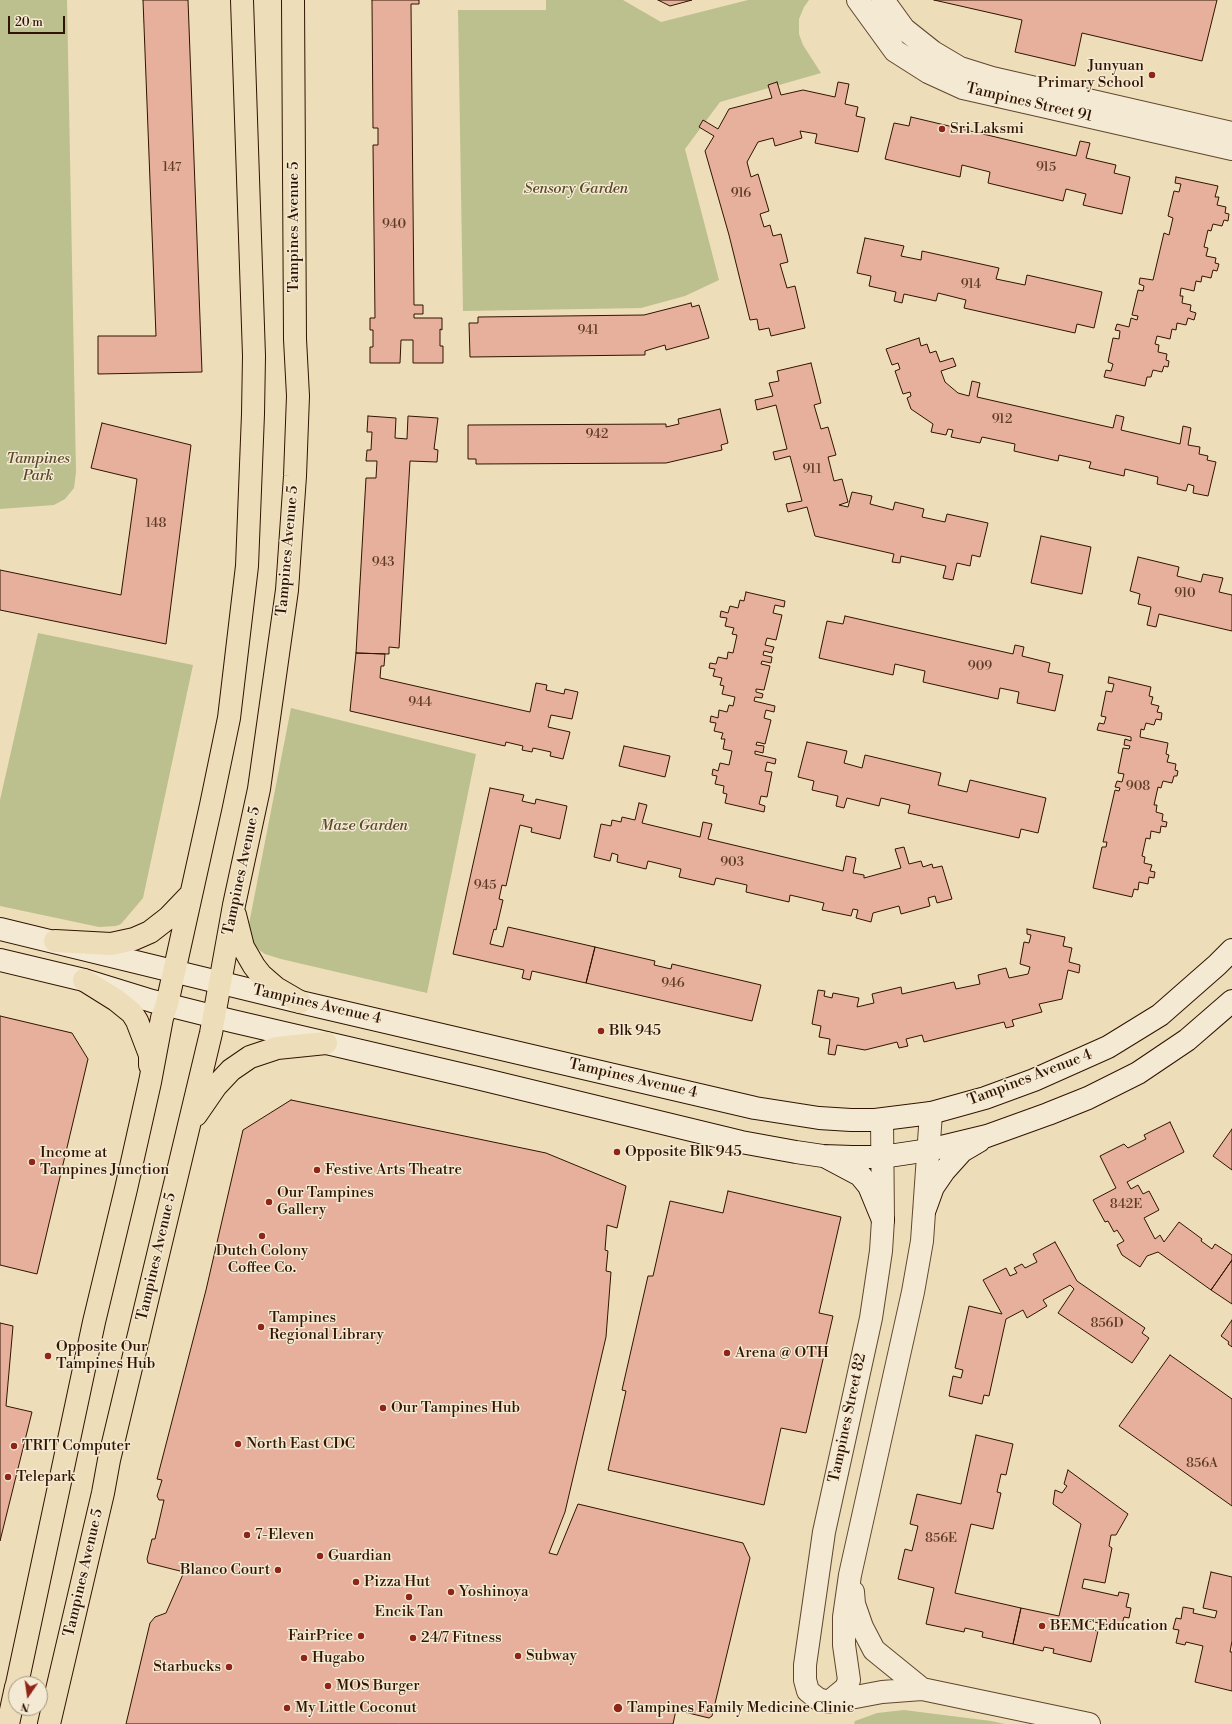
<!DOCTYPE html>
<style>
body{margin:0}
#map{position:relative;width:1232px;height:1724px;overflow:hidden;background:#eeddb9;font-family:"Libre Bodoni",serif}
canvas{display:block}
.north{position:absolute;left:8px;top:1676px;width:40px;height:40px;box-sizing:border-box;background:#f4e9d2;border:1px solid #a6947e;border-radius:50%;rotate:193deg;font-size:11px;font-weight:700;line-height:16px;text-align:center;color:#301400}
.north::after{content:'';display:block;margin:auto;width:14px;height:18px;background:#8f2418;clip-path:polygon(50% 0,100% 100%,50% 72%,0 100%)}
.scale{position:absolute;left:8px;top:16px;width:57px;height:18px;box-sizing:border-box;border:2px solid #301400;border-top:0;padding-left:5px;font-size:12px;line-height:14px;white-space:nowrap;color:#301400;-webkit-text-stroke:3px #f4e9d2;paint-order:stroke}
</style>
<div id="map">
<canvas width="1232" height="1724"></canvas>
<div class="north">N</div>
<div class="scale">20 m</div>
</div>
<script>
const context = document.querySelector('canvas').getContext('2d');
context.lineJoin = 'round';
function fill(path, color) { context.fillStyle = color; context.fill(path, 'evenodd'); }
const poly = rows => new Path2D(rows.map(r => 'M' + r).join(''));
function stroke(path, color, width, dash) { context.strokeStyle = color; context.lineWidth = width; context.lineCap = dash ? 'butt' : 'round'; context.setLineDash(dash || []); context.stroke(path); }
function drawText(font, color, halo, rows, align = 'center') {
  context.font = font + ' "Libre Bodoni",serif'; context.lineWidth = 3; context.setLineDash([]); context.textBaseline = 'middle'; context.strokeStyle = halo; context.fillStyle = color; for (const [text, x, y, turn = 0] of rows) {
    context.save(); context.translate(x, y); context.rotate((+turn || 0) * Math.PI / 180); context.textAlign = isNaN(turn) ? turn : align; if (halo) context.strokeText(text, 0, 0); context.fillText(text, 0, 0); context.restore();
  }
}
const green = poly([
 [0,0,67,0,76,472,74,488,65,499,54,505,0,509],
 [546,0,623,0,661,22,748,0,809,0,804,7,799,19,799,34,803,45,821,73,720,102,685,149,719,280,685,296,641,308,463,311,458,10,546,10],
 [38,633,193,665,143,898,121,924,116,926,99,927,0,906,0,800],
 [291,708,476,754,427,993,281,959,265,954,259,950,253,943,248,929,249,924],
 [904,1710,991,1721,1005,1724,854,1724,855,1721,877,1713]
]);
const building = poly([
 [143,0,188,0,202,372,98,374,98,336,156,336,143,0],
 [372,0,419,0,419,4,411,4,414,305,423,305,423,314,414,314,414,318,442,318,442,330,440,329,440,346,443,346,443,363,413,363,413,340,401,340,400,363,370,363,370,347,373,347,373,330,370,330,370,318,375,318,373,145,378,145,378,128,373,128,372,0],
 [658,0,692,0,670,6,658,0],
 [934,0,1217,0,1202,61,1082,33,1075,66,1015,52,1022,20,934,0],
 [777,82,781,95,803,90,835,97,838,82,849,84,845,104,858,107,856,116,865,118,858,152,815,143,817,134,800,131,802,138,775,146,773,138,758,142,747,162,751,177,758,174,769,211,760,214,764,227,770,225,773,236,781,234,788,262,780,264,787,288,795,286,805,328,771,336,769,328,759,330,757,319,750,320,729,235,705,151,714,136,699,127,703,120,718,129,729,109,772,98,768,85,777,82],
 [911,117,1076,156,1080,141,1090,143,1086,158,1116,165,1114,173,1130,177,1122,214,1083,205,1086,194,1066,189,1063,201,988,183,990,172,962,165,960,177,885,159,894,123,909,126,911,117],
 [1176,177,1218,186,1215,197,1219,197,1217,205,1226,207,1225,213,1229,214,1228,221,1224,220,1222,226,1213,224,1211,231,1208,230,1204,247,1208,248,1206,256,1216,258,1215,263,1219,264,1217,271,1213,270,1211,278,1202,276,1201,282,1196,281,1194,291,1181,288,1180,296,1183,296,1182,303,1191,305,1190,311,1196,313,1194,320,1188,318,1186,325,1177,323,1176,330,1172,329,1170,339,1157,336,1155,344,1159,345,1158,352,1167,354,1166,360,1169,361,1168,367,1164,366,1162,372,1153,370,1151,377,1147,377,1145,386,1104,377,1106,370,1111,371,1113,364,1108,362,1113,338,1119,339,1120,331,1115,330,1117,324,1129,327,1131,318,1137,320,1138,316,1132,315,1138,290,1143,291,1144,286,1139,284,1140,278,1153,280,1164,233,1169,235,1173,218,1168,216,1174,191,1179,192,1181,184,1175,183,1176,177],
 [865,238,904,246,901,256,921,260,922,251,999,268,996,279,1025,285,1027,275,1102,292,1094,328,1077,324,1075,333,964,308,966,300,938,293,936,301,904,294,902,303,894,301,896,292,869,286,871,276,857,273,865,238],
 [691,303,692,307,699,305,709,338,666,350,665,345,645,351,645,355,470,357,469,323,478,323,478,317,644,315,691,303],
 [919,338,921,346,927,344,930,353,936,351,940,362,953,358,956,366,941,371,945,382,958,393,969,396,972,381,980,383,977,397,1113,428,1116,415,1124,417,1121,430,1180,444,1183,426,1191,428,1188,445,1200,447,1199,454,1208,456,1207,460,1216,462,1208,496,1193,493,1194,486,1188,484,1186,491,1157,484,1158,477,1125,469,1124,476,1089,468,1091,462,1059,455,1058,461,1014,451,1015,444,982,437,980,443,951,437,953,430,948,429,946,435,931,432,933,424,911,409,907,398,911,396,910,392,903,394,895,371,900,369,898,363,892,365,886,349,919,338],
 [811,363,821,403,814,405,821,429,828,427,836,455,828,457,834,481,842,479,848,502,839,505,848,507,852,492,872,496,870,504,893,510,895,502,924,509,922,517,945,522,947,514,988,523,980,557,972,555,970,566,957,563,953,580,943,578,946,566,901,556,900,563,892,562,894,554,815,536,807,507,788,512,786,504,802,501,790,456,775,460,773,452,787,449,776,405,757,410,755,400,773,396,769,383,779,381,777,371,811,363],
 [720,409,728,443,721,445,722,450,666,463,476,464,476,459,468,459,468,425,666,424,666,427,679,424,678,419,720,409],
 [368,416,396,418,395,438,407,439,408,416,438,418,434,449,438,450,437,462,410,461,399,648,389,647,389,654,356,653,366,478,376,478,377,461,366,461,367,450,371,450,372,432,367,432,368,416],
 [102,423,191,445,166,644,0,610,0,570,121,595,137,479,91,468,102,423],
 [1041,536,1091,547,1082,594,1031,583,1041,536],
 [1138,557,1179,567,1177,576,1201,582,1203,574,1223,578,1219,592,1232,595,1232,631,1159,614,1156,627,1147,625,1151,607,1138,604,1140,594,1130,591,1138,557],
 [746,592,785,601,784,607,775,605,773,613,782,615,776,640,767,638,765,645,774,647,772,653,764,651,763,655,772,657,771,663,762,661,761,664,770,666,764,690,756,689,756,692,763,694,762,698,755,697,754,701,775,706,774,712,766,710,764,718,771,720,765,744,757,742,756,745,764,746,763,753,755,751,755,754,776,759,775,764,767,762,765,771,772,772,767,797,761,796,759,804,765,806,764,812,725,803,727,794,723,793,724,786,715,784,717,776,712,775,713,769,718,771,720,763,729,765,732,751,723,749,725,739,721,739,723,733,714,731,716,723,710,722,711,716,718,718,719,710,727,712,729,705,733,706,735,697,722,694,724,686,720,685,722,678,713,676,715,669,709,668,710,663,716,664,718,657,727,659,728,652,733,653,737,635,732,634,734,628,725,626,727,618,720,617,721,611,728,613,730,606,738,608,740,600,744,601,746,592],
 [845,616,1013,654,1015,645,1024,647,1022,656,1050,663,1048,672,1063,675,1055,711,1017,703,1019,692,1000,688,998,699,923,682,925,671,895,664,893,675,819,658,827,621,843,624,845,616],
 [356,653,385,654,384,666,381,666,380,678,530,712,536,683,547,685,546,690,564,694,565,689,578,692,572,719,551,715,548,727,570,732,563,759,550,756,551,752,533,748,532,752,522,750,523,746,506,742,505,746,350,711,356,653],
 [1109,677,1151,687,1149,696,1153,697,1151,704,1159,706,1157,712,1162,713,1161,720,1156,719,1154,725,1146,723,1144,730,1141,729,1140,737,1168,743,1166,754,1169,755,1167,762,1176,764,1175,770,1178,771,1177,776,1174,776,1172,783,1163,781,1161,788,1158,787,1154,805,1157,805,1156,812,1163,814,1162,821,1167,822,1166,827,1161,826,1160,833,1151,831,1150,839,1146,838,1142,856,1145,857,1144,863,1152,865,1150,871,1155,872,1154,878,1149,877,1148,884,1139,882,1138,890,1134,889,1132,897,1093,888,1102,847,1106,847,1107,842,1103,842,1115,790,1119,791,1120,788,1115,787,1117,781,1122,782,1124,774,1118,773,1123,748,1129,749,1130,746,1124,745,1125,739,1131,741,1131,737,1097,730,1099,723,1104,724,1106,717,1101,716,1106,691,1112,692,1114,684,1108,683,1109,677],
 [807,742,847,751,844,763,862,768,865,755,941,773,938,785,967,792,970,780,1046,798,1038,833,1021,829,1019,838,908,813,910,805,881,798,879,806,847,798,844,808,836,806,838,796,812,790,814,781,798,777,807,742],
 [624,746,670,756,665,777,619,766,624,746],
 [490,788,524,795,522,801,535,804,536,799,567,806,560,839,531,832,532,828,520,825,506,886,502,885,499,899,503,900,496,930,494,929,490,944,503,947,508,927,595,947,586,983,532,971,530,980,522,978,524,970,453,954,490,788],
 [639,803,647,805,642,823,700,837,703,822,712,824,708,839,843,871,846,856,856,858,853,873,864,875,864,878,901,868,895,849,904,847,909,864,921,861,923,867,932,864,933,868,942,866,952,899,937,903,935,896,928,898,930,906,901,914,899,906,873,913,871,922,856,918,858,910,853,909,851,916,822,910,824,903,790,895,789,902,746,892,747,885,716,878,714,885,679,877,681,869,648,861,646,869,617,862,618,855,612,853,610,861,594,857,601,824,611,826,612,820,621,822,622,817,635,820,639,803],
 [1027,929,1065,937,1063,946,1072,948,1069,962,1080,965,1079,973,1068,970,1062,999,1039,1004,1042,1012,1012,1020,1014,1026,1006,1028,1004,1022,924,1042,922,1035,906,1039,908,1046,899,1048,897,1042,865,1050,837,1045,835,1055,828,1054,830,1039,819,1037,821,1026,812,1024,818,990,825,991,824,996,832,998,833,993,859,998,857,1007,874,1003,872,994,901,987,902,994,954,982,956,989,980,984,978,975,1006,968,1009,978,1028,974,1030,967,1020,964,1024,942,1029,943,1031,935,1027,934,1027,929],
 [595,947,655,961,654,965,671,969,672,964,761,985,752,1021,586,983,595,947],
 [0,1016,72,1033,88,1059,37,1274,0,1265,0,1016],
 [291,1100,546,1153,626,1186,617,1228,607,1225,605,1250,608,1251,606,1271,611,1272,606,1337,565,1512,549,1553,557,1555,578,1504,743,1543,750,1558,712,1716,709,1718,676,1710,673,1724,126,1724,150,1623,155,1617,166,1613,184,1572,148,1563,147,1559,152,1539,155,1539,164,1500,159,1500,157,1496,162,1480,157,1479,206,1290,243,1130,291,1100],
 [1170,1122,1184,1152,1127,1182,1131,1189,1138,1185,1143,1194,1149,1191,1159,1210,1144,1218,1155,1239,1160,1235,1164,1242,1179,1222,1202,1239,1201,1241,1212,1249,1215,1244,1232,1255,1232,1260,1211,1290,1158,1252,1147,1256,1140,1267,1122,1255,1117,1245,1124,1241,1117,1230,1114,1232,1108,1221,1105,1222,1093,1200,1116,1188,1100,1156,1124,1144,1128,1148,1146,1139,1144,1135,1170,1122],
 [1232,1129,1232,1170,1213,1156,1232,1129],
 [728,1191,841,1217,819,1313,833,1316,806,1433,781,1428,764,1505,608,1470,626,1391,622,1390,648,1276,653,1276,670,1201,723,1213,728,1191],
 [1055,1242,1077,1281,1145,1328,1142,1333,1149,1338,1132,1363,1058,1313,1074,1289,1070,1285,1043,1300,1047,1306,1027,1318,1023,1310,1006,1319,989,1396,984,1395,982,1404,949,1396,953,1376,961,1378,963,1370,955,1368,969,1306,1002,1314,983,1280,1006,1268,1010,1276,1017,1273,1014,1268,1022,1264,1025,1268,1037,1262,1033,1254,1055,1242],
 [1232,1260,1232,1304,1211,1290,1232,1260],
 [1232,1320,1232,1347,1228,1344,1229,1342,1221,1336,1232,1320],
 [0,1323,13,1326,6,1406,32,1412,0,1541,0,1323],
 [1170,1355,1232,1399,1232,1506,1119,1426,1170,1355],
 [976,1435,1013,1444,1006,1475,1001,1474,997,1492,1001,1493,993,1529,971,1524,955,1593,1021,1608,1013,1644,982,1637,983,1632,965,1628,964,1632,926,1624,934,1588,898,1579,905,1549,912,1551,918,1526,910,1524,917,1494,961,1504,976,1435],
 [1068,1470,1128,1514,1116,1535,1111,1535,1109,1546,1112,1548,1105,1583,1084,1579,1082,1588,1118,1596,1119,1592,1129,1594,1126,1607,1131,1608,1129,1618,1124,1617,1121,1628,1085,1620,1083,1628,1098,1631,1091,1662,1053,1653,1054,1649,1044,1647,1043,1651,1013,1644,1021,1608,1059,1616,1081,1524,1053,1504,1055,1490,1062,1493,1067,1486,1064,1484,1068,1470],
 [1211,1572,1232,1577,1232,1641,1230,1652,1232,1652,1232,1691,1195,1682,1203,1646,1186,1642,1185,1645,1176,1643,1179,1630,1173,1629,1176,1618,1181,1619,1183,1607,1194,1609,1193,1613,1215,1618,1217,1611,1203,1608,1211,1572]
]);
const minor = poly([
 [858,0,895,51,928,72,963,88,1232,149],
 [883,0,904,29,933,52,960,68,992,78,1232,133],
 [882,1120,883,1220,881,1251,871,1318,824,1532,805,1665,805,1680,808,1691,818,1699,829,1702,882,1692,922,1689,1089,1724],
 [853,1592,854,1604,862,1627,874,1650,922,1689],
 [829,1702,846,1688,849,1680,844,1645,844,1617,850,1575,913,1292,922,1241,931,1113]
]);
const secondary = poly([
 [0,929,300,1002,755,1108,819,1118,851,1120,875,1120,931,1113,985,1098,1034,1080,1108,1047,1160,1015,1217,965,1232,950],
 [0,960,84,980,152,1001,232,1021,477,1078,741,1142,796,1152,823,1156,852,1157,882,1157,929,1150,987,1136,1048,1114,1088,1098,1138,1073,1187,1040,1232,1001],
 [828,1158,860,1175,869,1186,883,1220],
 [925,1209,933,1187,944,1171,962,1151,979,1141]
]);
const primary = poly([
 [235,915,243,947,254,966,261,975,276,988,300,1002],
 [55,941,111,944,134,939,150,932,168,918,191,894],
 [84,980,116,1000,132,1013,137,1021,150,1055,150,1065],
 [196,1115,216,1086,231,1070,250,1057,277,1048,326,1043],
 [17,1684,94,1322,126,1189,150,1082,162,1018,167,1004,211,805,229,718,247,566,253,414,254,356,242,0],
 [8,1724,16,1687],
 [49,1724,103,1493,109,1460,211,1033,234,905,259,789,287,590,295,476,298,396,295,339,293,0]
]);
const markers = [
 [1152,75,4,"#8f2418"],
 [942,129,4,"#8f2418"],
 [601,1031,4,"#8f2418"],
 [617,1152,4,"#8f2418"],
 [32,1162,4,"#8f2418"],
 [317,1170,4,"#8f2418"],
 [269,1202,4,"#8f2418"],
 [262,1236,4,"#8f2418"],
 [261,1327,4,"#8f2418"],
 [727,1353,4,"#8f2418"],
 [48,1356,4,"#8f2418"],
 [383,1408,4,"#8f2418"],
 [238,1444,4,"#8f2418"],
 [14,1446,4,"#8f2418"],
 [8,1477,4,"#8f2418"],
 [247,1535,4,"#8f2418"],
 [320,1556,4,"#8f2418"],
 [278,1570,4,"#8f2418"],
 [356,1582,4,"#8f2418"],
 [451,1592,4,"#8f2418"],
 [409,1597,4,"#8f2418"],
 [1042,1626,4,"#8f2418"],
 [361,1636,4,"#8f2418"],
 [413,1638,4,"#8f2418"],
 [518,1656,4,"#8f2418"],
 [304,1658,4,"#8f2418"],
 [229,1667,4,"#8f2418"],
 [328,1686,4,"#8f2418"],
 [287,1708,4,"#8f2418"],
 [618,1708,5,"#8f2418"]
];
const numberNames = [
 ["147",172,168],
 ["915",1046,168],
 ["916",741,194],
 ["940",394,225],
 ["914",971,285],
 ["941",588,331],
 ["912",1002,420],
 ["942",597,435],
 ["911",812,470],
 ["148",156,524],
 ["943",383,563],
 ["910",1185,594],
 ["909",980,667],
 ["944",420,703],
 ["908",1138,787],
 ["903",732,863],
 ["945",485,886],
 ["946",673,984],
 ["842E",1126,1205],
 ["856D",1107,1324],
 ["856A",1202,1464],
 ["856E",941,1539]
];
const poiNames = [
 ["Junyuan",1144,66,"right"],
 ["Primary School",1144,83,"right"],
 ["Sri Laksmi",950,129],
 ["Blk 945",609,1031],
 ["Opposite Blk 945",625,1152],
 ["Income at",40,1153],
 ["Tampines Junction",40,1170],
 ["Festive Arts Theatre",325,1170],
 ["Our Tampines",277,1193],
 ["Gallery",277,1210],
 ["Dutch Colony",262,1251,"center"],
 ["Coffee Co.",262,1268,"center"],
 ["Tampines",269,1318],
 ["Regional Library",269,1335],
 ["Opposite Our",56,1347],
 ["Tampines Hub",56,1364],
 ["Arena @ OTH",735,1353],
 ["Our Tampines Hub",391,1408],
 ["North East CDC",246,1444],
 ["TRIT Computer",22,1446],
 ["Telepark",16,1477],
 ["7-Eleven",255,1535],
 ["Guardian",328,1556],
 ["Blanco Court",270,1570,"right"],
 ["Pizza Hut",364,1582],
 ["Yoshinoya",459,1592],
 ["Encik Tan",409,1612,"center"],
 ["BEMC Education",1050,1626],
 ["FairPrice",353,1636,"right"],
 ["24/7 Fitness",421,1638],
 ["Subway",526,1656],
 ["Hugabo",312,1658],
 ["Starbucks",221,1667,"right"],
 ["MOS Burger",336,1686],
 ["My Little Coconut",295,1708],
 ["Tampines Family Medicine Clinic",627,1708]
];
const streetNames = [
 ["Tampines Street 91",1029,103,13],
 ["Tampines Avenue 5",294,227,-90],
 ["Tampines Avenue 5",288,551,-85],
 ["Tampines Avenue 5",242,871,-78],
 ["Tampines Avenue 4",317,1005,13],
 ["Tampines Avenue 4",1030,1078,-21],
 ["Tampines Avenue 4",633,1079,13],
 ["Tampines Avenue 5",157,1257,-77],
 ["Tampines Street 82",848,1418,-78],
 ["Tampines Avenue 5",84,1573,-77]
];
const parkNames = [
 ["Sensory Garden",576,189],
 ["Tampines",38,459],
 ["Park",38,476],
 ["Maze Garden",364,826]
];
fill(green, '#bbc08e');
fill(building, '#e6b09c');
stroke(building, '#301400', 1);
stroke(minor, '#60462e', 24);
stroke(secondary, '#301400', 24);
stroke(primary, '#301400', 24);
stroke(minor, '#f4e9d2', 22);
stroke(secondary, '#f4e9d2', 22);
stroke(primary, '#eeddb9', 22);
for (const [x, y, r, color] of markers) { const dot = new Path2D(); dot.arc(x, y, r, 0, 2 * Math.PI); context.fillStyle = color; context.fill(dot); stroke(dot, '#f4e9d2', 1.5); }
drawText('13px', '#5e3b27', null, numberNames);
drawText('15px', '#301400', '#f4e9d2', poiNames, 'left');
drawText('15px', '#301400', '#f4e9d2', streetNames);
drawText('italic 15px', '#5a482b', '#f4e9d2', parkNames);
</script>
